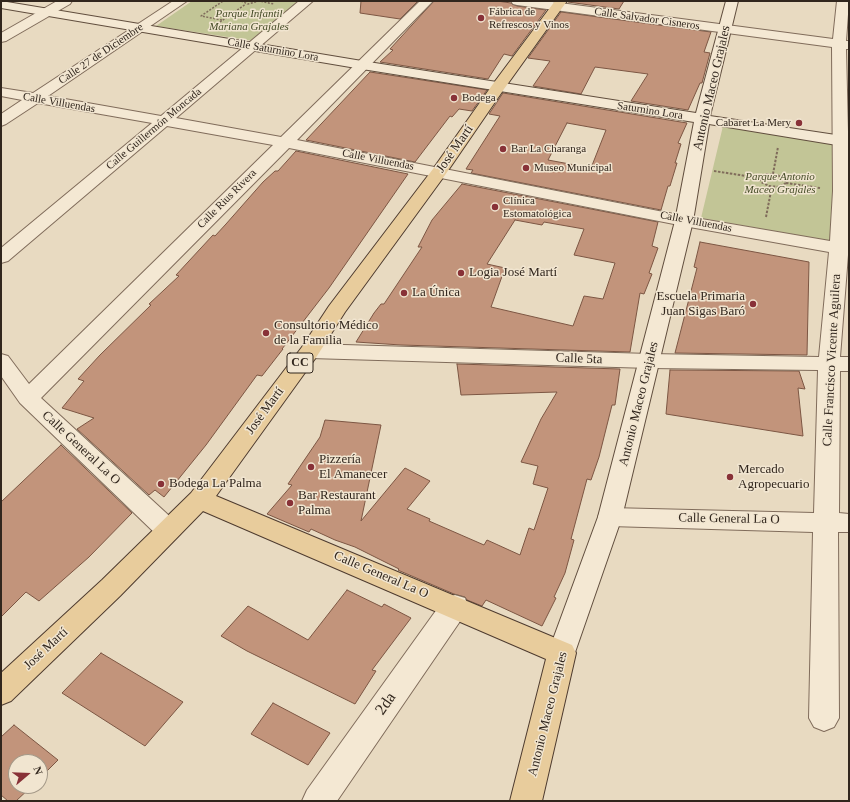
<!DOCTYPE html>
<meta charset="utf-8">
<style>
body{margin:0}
#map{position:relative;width:850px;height:802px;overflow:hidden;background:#e8dac1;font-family:"Times New Roman",serif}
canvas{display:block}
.frame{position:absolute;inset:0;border:2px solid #31261d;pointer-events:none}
.north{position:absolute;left:8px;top:754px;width:40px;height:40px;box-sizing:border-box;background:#f1e5d0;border:1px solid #a49988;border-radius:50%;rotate:71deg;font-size:11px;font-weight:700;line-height:16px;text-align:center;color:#31261d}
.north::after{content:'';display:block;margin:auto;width:14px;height:18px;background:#883137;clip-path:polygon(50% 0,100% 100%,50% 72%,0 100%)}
</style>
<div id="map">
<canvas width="850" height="802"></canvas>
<div class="frame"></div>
<div class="north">N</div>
</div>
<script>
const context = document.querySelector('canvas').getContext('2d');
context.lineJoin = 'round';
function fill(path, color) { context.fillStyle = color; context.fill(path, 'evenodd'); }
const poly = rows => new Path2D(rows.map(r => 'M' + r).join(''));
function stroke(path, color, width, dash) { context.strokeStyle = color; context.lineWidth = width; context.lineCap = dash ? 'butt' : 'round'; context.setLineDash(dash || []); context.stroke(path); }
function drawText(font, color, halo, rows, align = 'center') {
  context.font = font + ' "Times New Roman",serif'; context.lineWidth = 3; context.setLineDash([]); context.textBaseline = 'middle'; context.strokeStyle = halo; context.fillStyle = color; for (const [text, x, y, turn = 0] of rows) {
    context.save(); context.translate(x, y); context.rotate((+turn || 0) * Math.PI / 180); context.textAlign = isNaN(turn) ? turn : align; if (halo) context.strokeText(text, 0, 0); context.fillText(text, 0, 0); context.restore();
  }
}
const green = poly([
 [192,1,302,1,254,41,156,26],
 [723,126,837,143,831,241,701,218]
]);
const building = poly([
 [361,1,418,1,400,19,360,13,361,1],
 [434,1,497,1,511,3,517,6,546,10,512,56,504,54,488,79,380,62,393,50,390,49,434,1],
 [568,1,624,1,619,9,568,2,568,1],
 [561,12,711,32,704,52,710,53,702,83,700,83,688,110,631,101,648,74,595,67,581,94,533,86,550,61,528,58,561,12],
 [370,72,481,89,487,90,472,111,459,109,452,117,450,116,415,162,306,140,370,72],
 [503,93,687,123,678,143,681,144,675,163,677,163,670,186,668,186,661,210,471,173,473,170,466,169,500,116,489,114,503,93],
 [567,123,606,130,591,168,548,160,567,123],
 [296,151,408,174,329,288,282,349,283,349,262,376,257,375,206,445,164,497,155,490,149,495,77,429,94,418,62,408,84,381,78,379,100,355,151,305,149,304,179,276,176,275,213,235,215,236,226,224,263,182,275,171,278,171,296,151],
 [462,184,658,222,652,246,658,248,649,273,652,274,644,294,640,293,630,352,401,345,356,342,374,313,381,304,384,304,422,247,418,247,432,220,462,184],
 [515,220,542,225,544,222,584,229,574,255,615,263,603,299,584,296,573,326,491,307,505,268,487,264,515,220],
 [700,242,809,262,807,355,675,353,697,268,694,267,700,242],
 [457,364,620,369,615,405,612,405,599,457,591,480,587,479,571,539,574,540,565,573,554,597,556,598,542,626,486,600,482,606,467,600,465,597,454,594,400,571,398,570,399,569,355,547,335,540,311,529,309,532,267,514,292,485,288,484,320,437,325,420,381,425,361,521,405,468,430,481,407,509,430,519,429,521,484,545,487,540,520,555,529,528,534,530,548,488,533,484,538,466,521,462,541,419,557,392,461,395,457,364],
 [670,370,799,371,805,389,798,388,803,436,666,414,670,370],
 [61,445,132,513,89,557,39,601,26,592,1,617,1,502,61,445],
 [347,590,382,607,384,604,411,618,372,670,376,671,355,704,247,651,221,636,248,606,308,640,347,590],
 [101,653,183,702,145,746,62,693,101,653],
 [273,703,330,733,308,765,251,734,273,703],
 [14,725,58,760,40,778,40,762,16,762,16,786,32,786,16,801,8,801,1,795,1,737,14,725]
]);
const pathFar1 = poly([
 [241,1,248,4,259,1,274,4],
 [222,20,201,16,223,1],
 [217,24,246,4]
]);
const path = poly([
 [714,171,759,178],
 [766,174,777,175,785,179,786,183,779,187,769,186,761,182,759,177,766,174],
 [773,174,778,147],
 [786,183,820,188],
 [766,217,772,186]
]);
const street = poly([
 [57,1,72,1,70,4,6,41,1,42,1,33,57,1],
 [173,1,187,1,48,96,161,116,299,1,313,1,176,118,281,137,420,1,433,1,297,140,684,216,830,241,833,191,832,47,517,5,513,4,511,1,545,1,833,39,837,1,849,1,846,41,849,41,849,49,846,49,849,173,849,256,848,255,840,357,849,357,849,371,840,371,839,513,849,514,849,532,838,532,839,718,834,727,824,731,814,727,809,718,813,532,610,526,601,524,598,517,601,510,610,508,814,513,818,370,650,368,310,358,303,356,300,351,303,346,310,344,650,354,819,357,829,252,684,226,289,148,41,398,177,523,181,530,177,537,168,540,159,537,20,403,1,376,1,354,8,356,29,384,273,145,167,126,8,261,1,263,1,248,152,123,38,103,6,124,1,126,1,114,22,100,1,96,1,88,33,93,173,1],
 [455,595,465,598,468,606,465,614,337,801,302,801,307,790,445,598,455,595]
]);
const secondary = poly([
 [1,1,362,61,696,113,726,1,738,1,710,116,849,137,849,147,709,124,693,221,622,517,572,661,562,665,552,661,548,653,598,517,675,221,694,122,362,69,1,8,1,1]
]);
const primary = poly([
 [555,1,567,1,504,89,445,175,345,312,317,356,216,496,572,645,576,653,542,801,510,801,546,659,203,511,120,596,11,701,1,705,1,673,102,580,191,493,302,347,329,306,433,169,493,84,555,1]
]);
const markers = [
 [481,18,4,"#883137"],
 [454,98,4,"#883137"],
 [799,123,4,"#883137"],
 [503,149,4,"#883137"],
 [526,168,4,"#883137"],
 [495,207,4,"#883137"],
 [461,273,4,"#883137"],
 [404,293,4,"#883137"],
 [753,304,4,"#883137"],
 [266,333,4,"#883137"],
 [311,467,4,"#883137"],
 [730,477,4,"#883137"],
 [161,484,4,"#883137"],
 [290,503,4,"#883137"]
];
const farPoinames = [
 ["Fábrica de",489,12],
 ["Refrescos y Vinos",489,25],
 ["Bodega",462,98],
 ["Cabaret La Mery",791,123,"right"],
 ["Bar La Charanga",511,149],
 ["Museo Municipal",534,168],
 ["Clínica",503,201],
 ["Estomatológica",503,214]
];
const farParknames = [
 ["Parque Infantil",249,14],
 ["Mariana Grajales",249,27],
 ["Parque Antonio",780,177],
 ["Maceo Grajales",780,190]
];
const farStreetnames = [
 ["Calle Salvador Cisneros",647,19,8],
 ["Calle Saturnino Lora",273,50,10],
 ["Calle 27 de Diciembre",101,54,-34],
 ["Calle Villuendas",59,103,10],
 ["Saturnino Lora",650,111,9],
 ["Calle Guillermón Moncada",154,129,-40],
 ["Calle Villuendas",378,160,11],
 ["Calle Rius Rivera",227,199,-45],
 ["Calle Villuendas",696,222,11]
];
const shields = [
 [300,363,26]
];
const shieldNames = [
 ["CC",300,363]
];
const streetNames = [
 ["Antonio Maceo Grajales",712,88,-77],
 ["José Martí",455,149,-55],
 ["Calle 5ta",579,359,2],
 ["Calle Francisco Vicente Aguilera",832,360,-87],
 ["Antonio Maceo Grajales",639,404,-76],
 ["José Martí",265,411,-54],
 ["Calle General La O",81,448,43],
 ["Calle General La O",729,519,1],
 ["Calle General La O",381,575,23],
 ["José Martí",46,649,-43],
 ["Antonio Maceo Grajales",548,714,-76]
];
const poiNames = [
 ["Logia José Martí",469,273],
 ["La Única",412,293],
 ["Escuela Primaria",745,297,"right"],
 ["Juan Sigas Baró",745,312,"right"],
 ["Consultorio Médico",274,326],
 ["de la Familia",274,341],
 ["Pizzería",319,460],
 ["El Amanecer",319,475],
 ["Mercado",738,470],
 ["Agropecuario",738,485],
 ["Bodega La Palma",169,484],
 ["Bar Restaurant",298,496],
 ["Palma",298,511]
];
const nearStreetnames = [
 ["2da",386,704,-55]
];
fill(green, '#c2c596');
fill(building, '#c2947b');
stroke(building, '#7c5643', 1);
stroke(street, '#806c5b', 2);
stroke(secondary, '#614e3e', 2);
stroke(primary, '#4e3b2f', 2);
stroke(pathFar1, '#806c5b', 1.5, [2, 1.5]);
stroke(path, '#806c5b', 2, [2.5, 1.5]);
fill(street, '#f4e8d3');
fill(secondary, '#f4e8d3');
fill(primary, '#e8cc9c');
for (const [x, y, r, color] of markers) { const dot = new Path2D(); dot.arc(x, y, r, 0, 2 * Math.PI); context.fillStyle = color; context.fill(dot); stroke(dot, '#f1e5d0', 1.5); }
drawText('11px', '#31261d', '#f1e5d0', farPoinames, 'left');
drawText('italic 11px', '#444b26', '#f1e5d0', farParknames);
drawText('11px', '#31261d', '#f1e5d0', farStreetnames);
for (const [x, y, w] of shields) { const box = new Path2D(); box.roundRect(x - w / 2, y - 10, w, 20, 3); context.fillStyle = '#f1e5d0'; context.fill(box); stroke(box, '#31261d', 1); }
drawText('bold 12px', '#31261d', null, shieldNames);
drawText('13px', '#31261d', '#f1e5d0', streetNames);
drawText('13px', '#31261d', '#f1e5d0', poiNames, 'left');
drawText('16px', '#31261d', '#f1e5d0', nearStreetnames);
</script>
